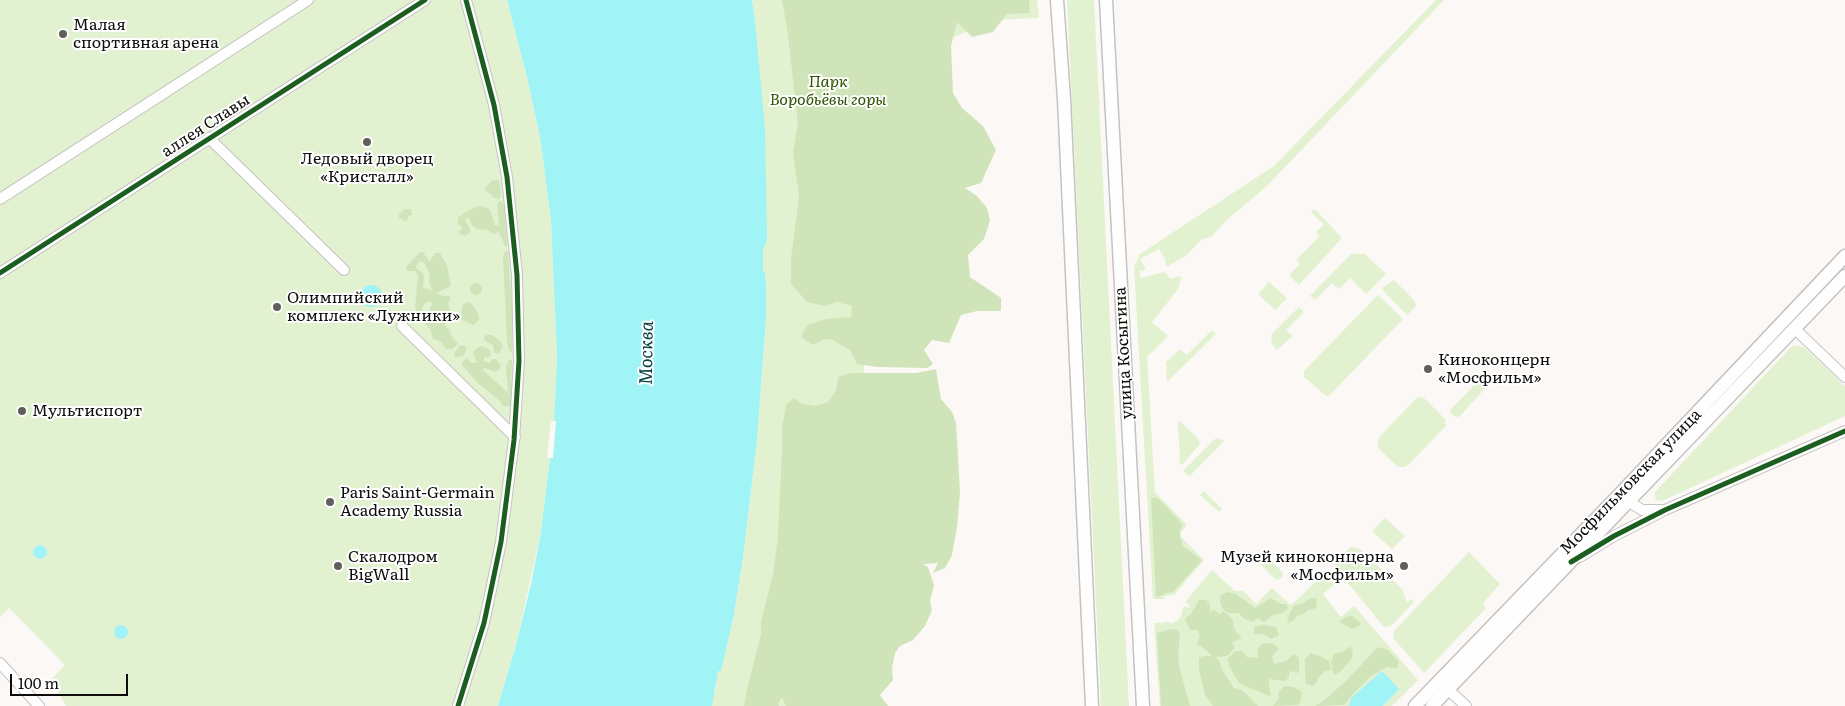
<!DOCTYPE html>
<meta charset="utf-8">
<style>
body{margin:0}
#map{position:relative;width:1845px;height:706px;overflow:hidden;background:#fbf8f5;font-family:Literata,serif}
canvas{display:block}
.scale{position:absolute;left:10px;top:674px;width:118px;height:22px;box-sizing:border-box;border:2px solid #0d0c0a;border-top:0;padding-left:6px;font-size:15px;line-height:18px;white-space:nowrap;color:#0d0c0a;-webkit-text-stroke:4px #fff;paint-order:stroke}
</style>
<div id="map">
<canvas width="1845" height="706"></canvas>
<div class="scale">100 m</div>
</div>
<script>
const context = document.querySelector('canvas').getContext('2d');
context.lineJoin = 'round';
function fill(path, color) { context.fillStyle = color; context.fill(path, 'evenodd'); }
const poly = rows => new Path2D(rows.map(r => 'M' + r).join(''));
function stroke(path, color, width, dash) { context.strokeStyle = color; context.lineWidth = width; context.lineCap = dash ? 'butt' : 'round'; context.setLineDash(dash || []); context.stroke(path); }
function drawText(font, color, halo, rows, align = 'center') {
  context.font = font + ' Literata,serif'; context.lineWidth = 4; context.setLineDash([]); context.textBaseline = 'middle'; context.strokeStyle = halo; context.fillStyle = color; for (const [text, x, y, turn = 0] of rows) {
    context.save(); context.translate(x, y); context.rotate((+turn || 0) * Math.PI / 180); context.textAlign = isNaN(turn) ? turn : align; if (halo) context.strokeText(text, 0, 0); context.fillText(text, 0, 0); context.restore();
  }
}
const green = poly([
 [0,0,507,0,527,77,540,137,551,220,557,358,554,421,551,421,547,457,550,458,541,532,516,645,498,706,66,706,58,692,61,688,52,679,65,665,9,608,0,617],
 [752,0,1037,0,1039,18,994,20,940,43,867,323,859,451,816,706,712,706,718,671,721,671,733,620,743,558,757,440,766,319,766,284,765,273,763,271,755,21],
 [1067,0,1094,0,1129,706,1101,706],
 [1436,0,1444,0,1267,186,1227,220,1211,237,1202,239,1187,255,1166,267,1165,259,1159,249,1140,259,1146,270,1139,271,1141,278,1165,272,1170,279,1179,276,1181,278,1178,289,1152,322,1168,336,1147,357,1155,492,1187,525,1181,532,1181,537,1204,560,1174,595,1163,596,1165,599,1153,599,1134,267,1140,254,1274,166],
 [1313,210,1316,210,1342,238,1299,285,1289,275,1300,264,1296,260,1320,236,1316,232,1324,225,1311,212],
 [1351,254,1365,254,1386,274,1366,294,1350,278,1339,289,1332,283,1315,300,1310,296],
 [1394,280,1415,301,1416,306,1407,315,1387,295,1382,288],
 [1269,282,1287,298,1275,310,1258,294],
 [1378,295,1403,319,1329,396,1326,396,1304,377,1304,371],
 [1299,307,1304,312,1286,330,1293,336,1277,350,1271,343,1272,334],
 [1212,330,1216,334,1167,382,1166,362,1180,349,1187,355],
 [1798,345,1805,348,1845,386,1845,416,1662,501,1656,500,1655,496,1655,492,1792,346],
 [1487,372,1490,376,1491,382,1459,417,1454,416,1449,411],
 [1418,397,1424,398,1445,419,1446,426,1408,465,1405,467,1398,467,1381,451,1378,447,1378,441,1379,437],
 [1180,421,1198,438,1200,444,1182,465,1180,464,1178,423],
 [1218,438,1224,441,1191,475,1190,476,1183,471,1215,439],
 [1204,491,1222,509,1219,512,1200,495],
 [1385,518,1405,536,1392,549,1372,531],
 [1350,547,1360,549,1402,589,1407,602,1411,599,1414,602,1391,626,1384,627,1334,566,1335,562],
 [1469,552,1500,584,1483,603,1486,608,1424,673,1393,638,1394,631],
 [1263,556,1267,556,1283,573,1282,577,1278,580,1275,579,1259,563,1259,560],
 [1212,570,1235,591,1243,591,1256,604,1272,588,1291,605,1321,577,1327,575,1331,577,1336,583,1323,594,1341,617,1354,606,1418,680,1392,706,1383,706,1399,689,1351,698,1349,706,1160,706,1154,623,1165,623,1163,621,1172,623,1178,620,1181,616,1183,608,1185,606,1188,608,1190,606,1185,602]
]);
const forest = poly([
 [782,0,1029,0,1030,13,1007,14,993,32,972,37,957,22,951,46,953,93,962,108,983,126,996,150,981,183,965,188,977,196,987,208,990,221,984,239,968,255,970,277,1001,298,1001,311,977,311,961,315,949,343,932,340,924,350,933,364,927,368,878,367,857,364,850,350,833,340,825,339,813,345,801,337,807,325,826,319,851,317,852,306,837,302,825,306,807,302,791,284,791,258,799,198,793,152,798,123,787,28],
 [493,180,498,180,500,183,501,195,500,199,494,198,491,194,485,191,486,187],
 [501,201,504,204,507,247,505,246,499,232,493,234,488,230,477,229,472,225,469,217,466,218,465,221,470,228,470,232,465,236,459,234,459,232,463,227,458,225,458,218,466,212,476,207,480,206,488,208,491,212,495,225,499,226,497,204,498,202],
 [404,209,411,209,412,212,412,215,408,216,407,222,399,218,399,214],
 [505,251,508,251,512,308,512,353,509,350,507,342,503,259],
 [420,252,423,252,429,261,431,260,435,253,440,253,447,265,451,286,437,293,442,296,449,296,451,298,448,303,451,316,444,325,450,330,451,335,458,344,452,349,446,349,441,342,433,339,430,329,417,314,415,306,418,276,415,271,408,271,405,268],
 [421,261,425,264,430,275,429,283,432,290,423,288,424,276,422,272,416,268,417,264],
 [431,301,432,305,430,307,430,315,427,318,423,314,422,309,425,303],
 '470 289a6 6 0 1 1 12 0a6 6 0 1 1-12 0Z',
 [467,302,471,303,478,313,479,319,474,325,460,319,463,304],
 [486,335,492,335,501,341,503,347,499,353,494,353,493,345,485,341,484,337],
 [459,345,466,346,466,350,464,355,456,358,454,355],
 [482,346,489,349,491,354,488,358,484,357,484,361,489,363,493,359,496,359,501,365,499,370,494,372,485,368,483,370,508,393,506,367,509,360,512,360,511,406,503,406,500,401,479,384,462,365,462,362,466,358,472,363,477,363,473,352,477,348],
 [936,369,941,399,952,412,956,423,960,493,957,527,952,555,945,568,933,573,938,563,923,564,928,567,934,585,930,601,932,610,925,626,913,640,900,646,895,653,892,668,893,680,880,695,888,706,786,706,782,697,778,704,779,706,744,706,747,689,761,635,761,622,773,574,778,538,782,448,782,429,786,405,794,398,803,404,816,406,828,402,836,391,838,377,851,373,916,373],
 [1155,497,1160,500,1183,525,1179,532,1183,546,1202,560,1174,591,1156,597,1151,498],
 [1228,592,1236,594,1255,608,1270,598,1281,604,1287,604,1288,609,1282,613,1273,615,1264,622,1258,618,1253,622,1243,618,1239,613,1228,613,1222,608,1220,602,1221,595],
 [1311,598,1317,598,1316,608,1307,611,1304,614,1296,616,1294,621,1287,623,1289,614,1294,606,1301,604],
 [1199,600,1206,600,1210,604,1210,611,1214,610,1219,614,1224,611,1233,620,1234,629,1242,638,1232,642,1235,648,1227,656,1214,657,1219,660,1223,671,1234,688,1242,690,1258,706,1212,706,1213,705,1205,695,1199,669,1199,658,1204,656,1212,656,1203,648,1197,644,1200,637,1198,630,1190,630,1185,618,1191,614],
 [1352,616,1361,623,1359,626,1353,629,1339,622,1345,617],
 [1262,625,1276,627,1279,635,1271,639,1264,634,1254,634,1254,627],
 [1172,629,1178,630,1180,636,1178,655,1180,670,1190,706,1161,706,1157,636,1157,633],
 [1272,643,1279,649,1272,656,1274,664,1286,661,1294,654,1299,658,1299,673,1289,671,1289,677,1285,681,1269,679,1269,686,1271,697,1239,683,1229,666,1228,659,1235,651,1242,651,1247,657,1259,658,1257,650,1261,644],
 [1350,646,1353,652,1352,658,1341,671,1334,675,1331,664,1332,658,1335,653,1343,652],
 [1381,647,1389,651,1399,662,1397,669,1387,667,1370,677,1355,692,1344,705,1314,706,1321,703,1347,680,1376,649],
 [1311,653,1320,656,1329,661,1331,670,1325,671,1319,677,1314,686,1306,684,1305,675,1305,659],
 [1285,686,1294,687,1302,692,1301,699,1298,705,1273,706,1279,698,1279,691]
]);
const water = poly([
 [507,0,752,0,755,21,765,129,767,237,766,245,763,248,763,271,765,273,766,283,766,319,757,440,743,558,733,620,721,671,718,671,712,706,498,706,516,645,531,584,541,532,550,458,553,458,556,421,554,421,557,358,551,220,540,137,527,77],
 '360 296a11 11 0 1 1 22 0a11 11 0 1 1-22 0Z',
 '33 552a7 7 0 1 1 14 0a7 7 0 1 1-14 0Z',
 '114 632a7 7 0 1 1 14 0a7 7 0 1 1-14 0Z',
 [1382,671,1399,689,1383,706,1349,706,1351,698]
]);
const minor = poly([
 [209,138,344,270],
 [0,199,308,0],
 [0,273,425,0],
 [402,326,515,437],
 [1795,329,1845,377],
 [1622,497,1642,510,1661,510],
 [1580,557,1614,536,1665,510,1845,431],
 [0,663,39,706],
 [1443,685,1466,706],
 [458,706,484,623,501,542,514,440,519,361,517,275,507,177,494,105,466,0]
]);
const major = poly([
 [1057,0,1064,99,1092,706],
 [1106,0,1143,706],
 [1415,706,1619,495,1845,256],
 [1432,706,1845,276]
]);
const cycleway = poly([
 [0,273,425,0],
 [1571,562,1614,536,1665,510,1845,431],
 [458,706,484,623,501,542,514,440,519,361,517,275,507,177,494,105,466,0]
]);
const markers = [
 [63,34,5,"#605f5c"],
 [367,142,5,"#605f5c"],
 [277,307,5,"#605f5c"],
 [1428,369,5,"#605f5c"],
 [22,411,5,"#605f5c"],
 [330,502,5,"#605f5c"],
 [338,566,5,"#605f5c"],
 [1404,566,5,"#605f5c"]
];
const poiNames = [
 ["Малая",73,25],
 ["спортивная арена",73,43],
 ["Ледовый дворец",367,159,"center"],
 ["«Кристалл»",367,177,"center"],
 ["Олимпийский",287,298],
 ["комплекс «Лужники»",287,316],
 ["Киноконцерн",1438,360],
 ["«Мосфильм»",1438,378],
 ["Мультиспорт",32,411],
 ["Paris Saint-Germain",340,493],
 ["Academy Russia",340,511],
 ["Скалодром",348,557],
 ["BigWall",348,575],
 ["Музей киноконцерна",1394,557,"right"],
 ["«Мосфильм»",1394,575,"right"]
];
const parkNames = [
 ["Парк",828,82],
 ["Воробьёвы горы",828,100]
];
const streetNames = [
 ["аллея Славы",206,126,-33],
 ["улица Косыгина",1124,353,-93],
 ["Мосфильмовская улица",1631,482,-46]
];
const waterNames = [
 ["Москва",647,353,-89]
];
fill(green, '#e2f2d0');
fill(forest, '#d0e4ba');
fill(water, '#a1f4f6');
stroke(minor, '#c5c3c1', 12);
stroke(major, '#c5c3c1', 15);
stroke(minor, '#fefefe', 10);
stroke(major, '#fefefe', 12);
stroke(cycleway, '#1b5e20', 5);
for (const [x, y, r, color] of markers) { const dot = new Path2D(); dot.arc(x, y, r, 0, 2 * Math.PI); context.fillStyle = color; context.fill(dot); stroke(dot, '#fff', 2); }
drawText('16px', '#0d0c0a', '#fff', poiNames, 'left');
drawText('italic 16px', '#305200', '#fff', parkNames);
drawText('16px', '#0d0c0a', '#fff', streetNames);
drawText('italic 18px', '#074143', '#fff', waterNames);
</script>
